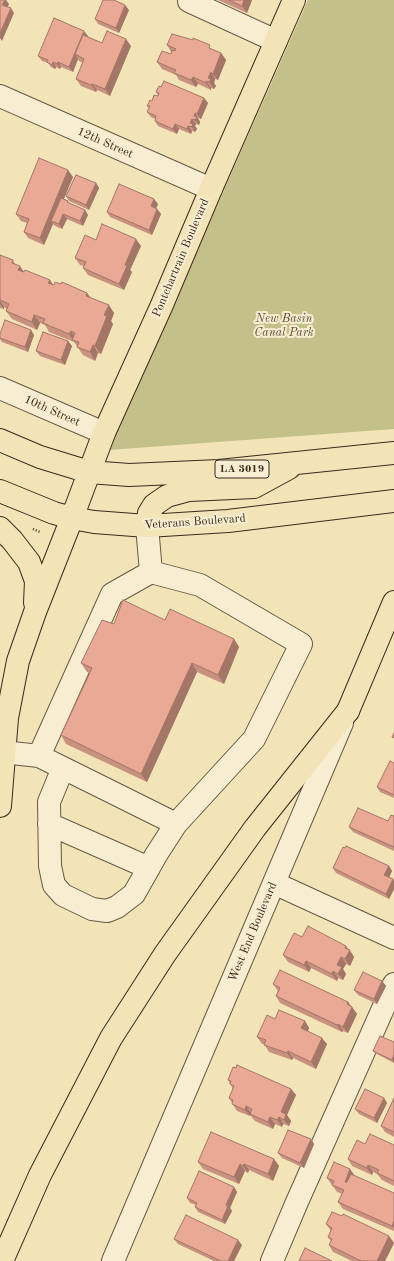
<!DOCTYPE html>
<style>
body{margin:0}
canvas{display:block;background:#f2e4b7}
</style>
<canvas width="394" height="1261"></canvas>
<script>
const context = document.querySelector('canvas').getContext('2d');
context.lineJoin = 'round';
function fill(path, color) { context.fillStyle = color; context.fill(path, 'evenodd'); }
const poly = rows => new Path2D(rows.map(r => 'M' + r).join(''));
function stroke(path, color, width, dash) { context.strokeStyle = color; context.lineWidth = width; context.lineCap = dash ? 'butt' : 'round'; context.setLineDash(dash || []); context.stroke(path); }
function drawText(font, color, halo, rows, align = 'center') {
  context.font = font + ' "Old Standard TT",serif'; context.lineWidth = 4; context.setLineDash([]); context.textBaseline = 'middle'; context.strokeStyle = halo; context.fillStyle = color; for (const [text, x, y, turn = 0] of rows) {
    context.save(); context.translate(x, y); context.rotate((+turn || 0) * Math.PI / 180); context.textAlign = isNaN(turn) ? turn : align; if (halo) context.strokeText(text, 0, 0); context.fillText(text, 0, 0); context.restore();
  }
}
const green = poly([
 [308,0,394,0,394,429,109,450]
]);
const path = poly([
 [33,529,40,532]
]);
const minor = poly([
 [189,0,189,1,276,41],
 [0,96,211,189],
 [0,388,104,433],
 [3,752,39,756,176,824,254,739,301,644,200,585,151,572,147,526],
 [39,756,112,594,151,572],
 [63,768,49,802,50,866,54,885,63,895,92,909,107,911,117,907,134,894,156,855,176,824],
 [49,824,149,868],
 [274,883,394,938],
 [113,1261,342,723],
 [272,1261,297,1202,394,984]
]);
const major = poly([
 [0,440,40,457,89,472,129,475,219,471,394,453],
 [0,491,54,513,72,518,94,522,147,526,228,521,394,501],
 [72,518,104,433,161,307,211,189,294,0],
 [147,526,149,513,154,505,167,496,189,490,254,487,289,468],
 [348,711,394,602]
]);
const highway = poly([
 [0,528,12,540,29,562,36,581,35,603],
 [0,806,7,718,18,661,35,612,72,518],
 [2,1261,40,1175,111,1038,165,954,255,828,348,711]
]);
const wall = poly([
 [218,0,252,0,247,13],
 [129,10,119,33,98,24,95,19],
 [87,36,102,43,131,46,110,96,97,90,96,92,81,86,76,79,83,63,79,61,78,59,73,72,61,67,60,69,56,67,55,69,51,67,48,63,42,61,38,56,88,36],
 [167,45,213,50,221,53,226,60,218,80,215,79,214,83,216,86,214,89,211,88,211,90,198,84,196,87,179,80,176,75,162,69,157,62,171,54,171,52],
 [156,92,204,98,208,103,201,119,198,118,200,122,199,125,196,124,195,126,197,129,195,132,192,131,191,134,179,129,177,134,158,126,155,121,155,119,151,117,147,112,149,108,147,106,158,96,158,95],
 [73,177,64,199,68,201,70,204,88,215,83,226,67,219,62,229,55,226,53,224,44,245,28,238,24,232,27,223,21,221,16,214],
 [96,183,99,188,89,210,69,201,66,196],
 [158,204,156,208,157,209,161,214,152,235,110,217,107,212],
 [96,240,141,246,130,270,132,272,124,290,88,275,83,268,84,266,80,265,75,258],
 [0,255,13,260,15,264,24,272,50,280,53,285,61,284,87,293,91,298,114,313,111,321,113,324,101,354,98,353,95,361,83,355,74,342,49,332,45,325,40,323,37,330,12,319,6,311,7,309,4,307,4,309,0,308],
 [31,330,34,335,28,352,2,342,0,339,0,334],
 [68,341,72,346,65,365,40,356,36,351],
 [165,620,234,639,239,647,224,684,197,672,147,782,66,744,61,735,90,673,87,672,81,663,114,624],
 [394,763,394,798,380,792,377,787],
 [394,816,394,851,353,832,349,827,388,821],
 [389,866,392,871,389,877,393,879,394,881,394,889,389,899,336,873,333,868],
 [302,937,350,950,354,957,350,966,346,964,343,969,346,974,343,980,338,978,337,981,311,968,309,972,288,962,283,955],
 [382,981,386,986,377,1004,358,995,354,990],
 [273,984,348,1002,351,1006,352,1007,357,1014,348,1033,343,1031,342,1032,280,1003,276,996,278,991],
 [275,1019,305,1021,309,1028,308,1031,327,1044,316,1069,293,1058,292,1060,269,1052,264,1044,262,1044,257,1037],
 [394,1042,394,1063,375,1053,373,1051],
 [228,1080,291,1089,296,1095,287,1115,291,1121,289,1126,283,1124,282,1127,275,1124,273,1129,255,1121,250,1115,250,1116,237,1111,229,1098,233,1089],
 [384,1098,387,1103,377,1123,359,1114,355,1109],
 [394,1098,394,1137,385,1132,381,1126],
 [311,1139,314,1144,304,1168,282,1158,278,1153],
 [365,1144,394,1145,394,1186,382,1180,377,1174,373,1172,372,1175,352,1166,348,1159],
 [274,1159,279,1166,273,1181,249,1170,248,1173,245,1171,239,1184,203,1169,198,1162],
 [350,1169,354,1176,394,1193,394,1231,343,1209,338,1202,342,1194,337,1192,327,1178],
 [234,1187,237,1192,230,1208,232,1211,225,1224,198,1212,195,1207,196,1205,190,1203,187,1198],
 [326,1224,389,1236,394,1243,385,1261,352,1261,333,1252,329,1245,331,1241,328,1237,331,1231],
 [174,1239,242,1245,234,1261,214,1261,178,1244]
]);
const shadedWall = poly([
 [5,0,6,0,9,4,6,10,2,5],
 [244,0,252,0,247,13,242,6],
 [125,5,129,10,119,33,116,28],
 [11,8,14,13,2,41,0,38,0,33],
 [84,31,88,36,79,56,75,54,78,59,73,72,69,67],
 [126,39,131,46,110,96,105,89],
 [221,53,226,60,218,80,213,74],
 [53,62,56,67,55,69,52,65],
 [58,62,61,67,60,69,57,64],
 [211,72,215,79,214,83,216,86,214,89,209,82,208,78],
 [193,77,198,84,196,87,191,80],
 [206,81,211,88,211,90,206,83],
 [92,84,97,90,96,92,91,85],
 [204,98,208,103,201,119,197,114],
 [195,113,200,122,199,125,195,120,194,116],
 [192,119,196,124,195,126,197,129,195,132,192,127,190,123],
 [175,124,179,129,177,134,173,129],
 [188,126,192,131,191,134,187,129],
 [68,170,73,177,54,222,51,221,53,224,44,245,40,238],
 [96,183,99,188,89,210,86,205],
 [154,199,158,204,155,211,151,206],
 [157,209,161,214,152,235,149,230],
 [85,210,88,215,83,226,80,221],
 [63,214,67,219,62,229,59,224],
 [136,239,141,246,130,270,132,272,124,290,119,284,125,265],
 [20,266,26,275,18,270],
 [50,280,55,288,48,283],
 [87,293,93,301,86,296],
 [0,301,4,307,4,309,0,304],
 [109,305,114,313,111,321,113,324,101,354,95,346,104,315],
 [34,315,40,323,37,330,32,322],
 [31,330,34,335,28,352,25,347],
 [71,331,76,339,73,340,69,334],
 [68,341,72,346,65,365,61,360],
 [93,345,98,353,95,361,90,352],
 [234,639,239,647,224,684,218,675],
 [192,663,197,672,147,782,141,774],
 [389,866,392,871,388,880,384,875],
 [393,879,394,881,394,889,389,899,386,894],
 [346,946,354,957,350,966,345,959,345,948],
 [341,957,346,964,343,969,346,974,343,980,338,974,337,965],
 [306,961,311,968,309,972,304,965],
 [333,971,338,978,337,981,332,974],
 [382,981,386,986,377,1004,374,999],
 [348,1002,352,1008,352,1007,357,1014,348,1033,343,1027,347,1004],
 [305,1021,309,1028,306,1035,301,1028],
 [338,1024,343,1031,342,1032,337,1025],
 [322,1038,327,1044,316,1069,311,1062],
 [288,1051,293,1058,292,1060,287,1053],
 [394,1055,394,1063,392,1060],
 [291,1089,296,1095,287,1115,291,1121,289,1126,284,1120,281,1112],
 [384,1098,387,1103,377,1123,374,1118],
 [246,1106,251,1113,250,1116,245,1110],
 [270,1117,275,1124,273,1129,268,1122],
 [279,1117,283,1124,282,1127,277,1120],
 [311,1139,314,1144,304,1168,300,1163],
 [274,1159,279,1166,273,1181,268,1174],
 [240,1164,245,1171,239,1184,234,1177],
 [244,1164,249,1170,248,1173,243,1166],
 [368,1165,373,1172,372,1175,367,1168],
 [350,1169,355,1176,349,1188,345,1182],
 [234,1187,237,1192,230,1208,232,1211,225,1224,222,1220,226,1205],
 [394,1221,394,1228,392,1226],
 [389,1236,394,1243,385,1261,377,1261],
 [238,1240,242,1245,234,1261,228,1261]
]);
const building = poly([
 [0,0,5,0,2,5,11,8,0,33,0,0],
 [103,0,114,0,125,5,116,28,95,19,103,0],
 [229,0,244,0,242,6,229,0],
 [54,18,84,31,69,67,58,62,57,64,53,62,52,65,47,62,48,60,38,56,54,18],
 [107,31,126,39,105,89,92,84,91,85,76,79,84,59,75,54,83,35,102,43,107,31],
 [172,34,193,40,193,38,210,45,209,48,221,53,213,74,211,72,208,78,211,79,209,82,206,81,206,83,193,77,191,80,174,73,176,70,157,62,162,51,171,54,172,50,175,51,176,49,167,45,172,34],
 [164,81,204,98,197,114,195,113,194,116,197,117,195,120,192,119,190,123,193,124,192,127,188,126,187,129,175,124,173,129,155,121,156,116,147,112,150,106,147,106,150,100,152,101,154,95,158,96,159,93,156,92,159,86,161,87,164,81],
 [39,158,68,170,40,238,24,232,29,219,16,214,39,158],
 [76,175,96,183,86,205,66,196,76,175],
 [119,184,154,199,151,206,157,209,149,230,107,212,119,184],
 [61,198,68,201,67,202,85,210,80,221,63,214,59,224,51,221,61,198],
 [102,224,136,239,125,265,127,266,119,284,83,268,86,262,75,258,85,235,96,240,102,224],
 [0,255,13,260,12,263,20,266,18,270,24,272,25,270,50,280,48,283,54,285,55,282,61,284,62,282,87,293,86,296,109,305,104,315,107,316,95,346,93,345,90,352,77,347,79,342,72,340,75,333,71,331,69,334,43,323,45,319,34,315,32,322,6,311,9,304,0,300,0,255],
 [5,320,31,330,25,347,0,338,0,334,5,320],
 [43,332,68,341,61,360,36,351,43,332],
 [123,600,165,620,170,609,234,639,218,675,192,663,141,774,61,735,92,668,81,663,102,620,114,624,123,600],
 [394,733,394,738,392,737,394,733],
 [390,761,394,763,394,795,377,787,390,761],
 [358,808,388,821,391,815,394,816,394,847,349,827,358,808],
 [346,846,389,866,384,875,393,879,386,894,333,868,343,847,345,848,346,846],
 [308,926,346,946,345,948,350,950,345,959,341,957,337,965,342,967,338,974,333,971,332,974,306,961,304,965,283,955,294,933,302,937,308,926],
 [280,970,348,1002,347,1004,352,1007,343,1027,338,1024,337,1025,276,996,280,988,273,984,280,970],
 [363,972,382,981,374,999,354,990,363,972],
 [279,1010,305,1021,301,1028,322,1038,311,1062,288,1051,287,1053,264,1045,266,1040,257,1037,267,1015,275,1019,279,1010],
 [380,1036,394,1042,394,1055,392,1060,373,1051,380,1036],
 [237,1065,291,1089,281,1112,286,1114,284,1120,279,1117,277,1120,270,1117,268,1122,250,1114,252,1109,246,1106,245,1110,232,1104,233,1100,229,1098,234,1086,230,1084,231,1081,228,1080,233,1067,236,1068,237,1065],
 [365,1089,384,1098,374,1118,355,1109,365,1089],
 [394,1098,394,1132,381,1126,394,1098],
 [288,1130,311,1139,300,1163,278,1153,288,1130],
 [211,1132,274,1159,268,1174,244,1164,243,1166,240,1164,234,1177,198,1162,211,1132],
 [370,1134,394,1145,394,1181,377,1173,379,1170,368,1165,367,1168,348,1159,357,1140,365,1144,370,1134],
 [334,1162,350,1169,345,1182,347,1182,351,1174,394,1193,394,1221,392,1226,338,1202,344,1190,332,1185,334,1181,327,1178,334,1162],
 [199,1171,234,1187,226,1205,228,1206,222,1220,195,1207,197,1203,187,1198,199,1171],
 [332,1212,342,1216,343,1214,389,1236,377,1261,361,1261,329,1245,332,1239,328,1237,332,1228,326,1224,332,1212],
 [186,1215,238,1240,228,1261,221,1261,174,1239,186,1215],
 [305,1248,332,1261,299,1261,305,1248]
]);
const shields = [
 [242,469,54]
];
const shieldNames = [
 ["LA 3019",242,469]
];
const streetNames = [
 ["12th Street",105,143,24],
 ["Pontchartrain Boulevard",181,258,-67],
 ["10th Street",52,411,24],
 ["Veterans Boulevard",195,522,-4],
 ["West End Boulevard",253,932,-67]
];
const parkNames = [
 ["New Basin",284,319],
 ["Canal Park",284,333]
];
fill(green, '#c3c189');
stroke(minor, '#695844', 24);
stroke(major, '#3b291e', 24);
stroke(highway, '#3b291e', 24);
stroke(path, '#3b291e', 2.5, [1, 2]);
stroke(minor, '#f7edd0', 22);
stroke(major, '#f2e4b7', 22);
stroke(highway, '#f2e4b7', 22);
fill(wall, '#c89180');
fill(shadedWall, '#a37668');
fill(building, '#e9a995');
stroke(building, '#a37668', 1);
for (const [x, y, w] of shields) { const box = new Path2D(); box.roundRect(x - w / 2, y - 9, w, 18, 3); context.fillStyle = '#f7edd0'; context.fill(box); stroke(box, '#3b291e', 1); }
drawText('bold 11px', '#3b291e', null, shieldNames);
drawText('12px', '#3b291e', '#f7edd0', streetNames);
drawText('italic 12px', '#5d4f39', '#f7edd0', parkNames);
</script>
